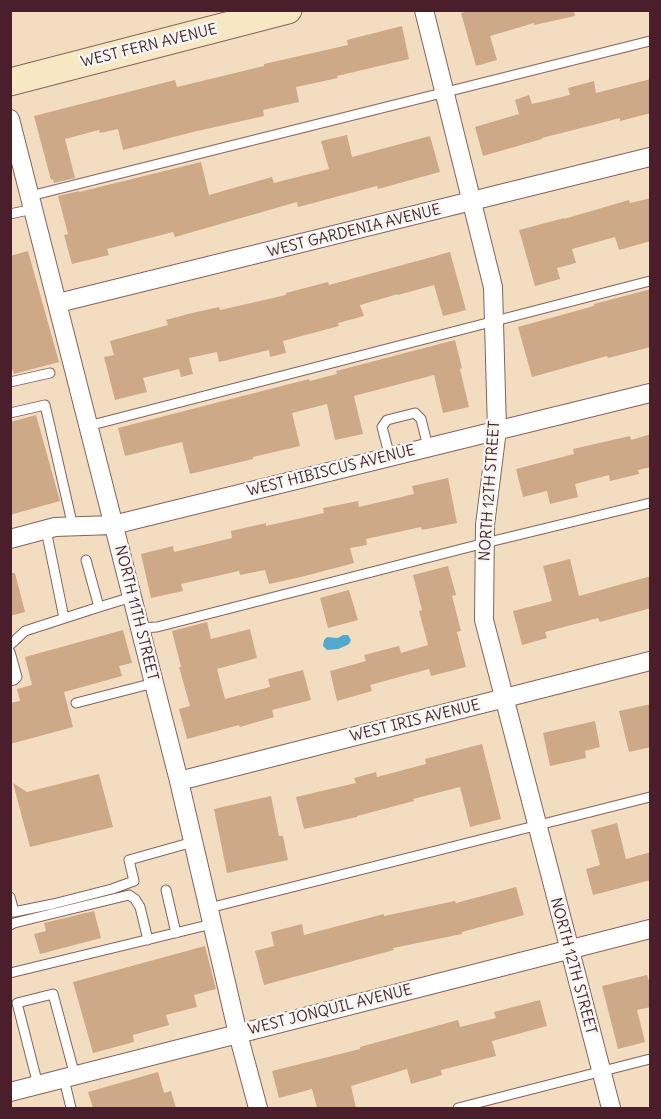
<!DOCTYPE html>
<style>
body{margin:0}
#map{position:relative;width:661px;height:1119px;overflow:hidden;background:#f3ddc0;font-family:Delius,sans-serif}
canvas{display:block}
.frame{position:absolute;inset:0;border:12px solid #4a1f2b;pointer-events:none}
</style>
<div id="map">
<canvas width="661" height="1119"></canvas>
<div class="frame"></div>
</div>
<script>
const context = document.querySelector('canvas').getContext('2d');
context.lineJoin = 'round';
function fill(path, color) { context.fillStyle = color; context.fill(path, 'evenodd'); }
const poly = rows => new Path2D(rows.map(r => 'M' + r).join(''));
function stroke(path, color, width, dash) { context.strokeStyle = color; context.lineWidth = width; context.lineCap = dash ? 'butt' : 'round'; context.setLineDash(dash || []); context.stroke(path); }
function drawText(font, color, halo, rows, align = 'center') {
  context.font = font + ' Delius,sans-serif'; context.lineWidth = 5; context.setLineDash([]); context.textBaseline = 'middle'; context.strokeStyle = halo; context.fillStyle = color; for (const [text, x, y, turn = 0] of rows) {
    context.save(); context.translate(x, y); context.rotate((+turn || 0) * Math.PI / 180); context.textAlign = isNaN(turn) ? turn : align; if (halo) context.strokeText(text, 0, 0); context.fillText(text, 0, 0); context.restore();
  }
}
const water = poly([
 [343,635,348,635,351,640,349,644,343,647,338,649,327,650,323,646,324,640,327,637,338,638]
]);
const building = poly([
 [472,10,574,10,575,16,534,25,534,23,490,36,497,60,476,66,461,13],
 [402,26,409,59,337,76,338,78,296,87,299,102,263,110,264,116,193,132,123,150,118,129,100,133,99,130,65,139,75,178,54,183,53,179,51,180,34,116,175,80,177,87,264,66,264,64,348,45,347,40],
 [651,79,651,113,620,121,620,118,542,138,542,139,483,156,475,127,519,114,515,100,529,95,532,104,570,95,568,88,594,81,596,93],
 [347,135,352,157,430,136,440,172,378,189,377,186,298,207,297,202,175,237,173,232,107,249,109,255,72,264,64,235,68,234,58,196,79,191,79,192,201,162,209,195,272,177,274,183,329,169,321,141],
 [651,198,651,241,619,250,615,237,572,249,576,263,557,268,560,279,535,286,519,230,564,218,564,219,629,200,630,203],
 [28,251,59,362,14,374,10,363,10,256],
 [450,252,466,310,443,316,434,285,398,295,398,294,360,305,364,316,338,323,339,326,283,341,286,353,270,357,269,350,219,362,217,352,189,358,193,374,181,377,179,369,143,378,147,392,115,400,104,357,114,355,110,341,168,325,166,320,188,314,219,307,220,310,286,295,286,293,328,282,329,285],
 [651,289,651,347,608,358,607,356,532,377,518,327,594,306,594,304],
 [455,340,462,368,460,369,469,407,443,413,434,375,354,396,363,434,335,440,327,404,292,413,300,446,253,457,253,459,190,474,182,442,125,456,118,428,309,379,310,381,337,374,336,371],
 [36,415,60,501,10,515,10,422],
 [651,434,651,467,638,470,639,474,610,481,609,475,575,484,578,497,550,504,547,491,523,497,516,469,574,454,573,449,630,436,631,440],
 [448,478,457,523,422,530,421,527,366,539,367,545,350,548,354,563,301,577,269,584,265,570,240,575,239,571,181,584,183,591,151,598,141,554,173,546,174,552,232,538,231,531,266,523,266,526,324,513,323,508,358,501,359,507,414,494,412,486],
 [570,559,579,596,651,576,651,608,600,622,598,618,545,632,547,638,522,645,513,611,552,601,543,566],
 [448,566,456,595,452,596,461,631,457,632,466,667,431,676,429,669,370,685,372,691,337,701,330,671,366,661,364,655,399,646,401,653,428,645,419,611,422,610,413,575],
 [10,573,15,573,25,612,10,616],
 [349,590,358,620,328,628,320,598],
 [207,622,211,639,250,629,257,658,217,669,225,699,270,687,268,679,303,670,311,700,272,710,274,717,240,727,239,725,187,739,179,709,190,706,179,667,181,667,172,631],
 [123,630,132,663,119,666,122,676,64,692,73,727,10,744,10,703,20,701,17,689,32,685,25,657],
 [651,704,651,747,629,752,619,711],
 [595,721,600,747,585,751,586,758,550,766,543,733],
 [482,744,501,819,470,827,460,787,413,799,414,801,357,816,357,817,304,829,296,797,356,783,354,778,376,772,377,777,426,764,425,759],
 [99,774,113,827,30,847,13,783,27,792],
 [271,796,279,836,283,836,288,860,227,873,214,809],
 [617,823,626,859,651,852,651,880,593,895,586,869,600,865,591,830],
 [516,887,524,915,462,932,462,934,393,948,394,950,264,985,255,951,274,946,271,932,302,924,304,935,384,914,384,916,455,901,456,903],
 [94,911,101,938,40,954,34,934,46,931,44,923],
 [205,946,216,989,194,995,197,1007,166,1015,169,1025,133,1035,134,1042,93,1053,73,982],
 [647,975,651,987,651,1007,637,1010,645,1042,618,1049,602,986],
 [540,1000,547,1026,492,1041,496,1056,441,1070,442,1075,411,1084,407,1069,351,1086,356,1108,317,1108,312,1089,279,1098,272,1071,360,1049,360,1047,458,1020,460,1027,496,1018,494,1012],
 [158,1072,164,1093,171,1091,176,1108,93,1108,88,1092]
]);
const lane = poly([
 [30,196,650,41],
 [10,214,33,209],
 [10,382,50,373],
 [10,413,45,405,73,527],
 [88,426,650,281],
 [390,457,382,427,387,420,415,413,421,419,428,447],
 [46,530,64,618],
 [99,607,132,597],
 [140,628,157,627,485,543,650,503],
 [10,645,25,631,99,607,86,560],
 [10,652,17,677,14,680,10,681],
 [76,703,154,683],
 [166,890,176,933],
 [10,897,14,912,53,904,112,889,134,881,129,860,193,842],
 [209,908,650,797],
 [10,925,14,923,129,895,135,899,140,907,148,940],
 [10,973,212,924],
 [64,1079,71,1108],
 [38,1085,17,1003,53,994,75,1076],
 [458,1108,650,1059]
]);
const street = poly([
 [424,10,493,287,497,430,485,525,484,620,611,1108],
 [10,119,179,781,238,1034,258,1108],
 [58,303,650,157],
 [10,539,55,527,113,525,650,393],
 [179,781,650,661],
 [10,1092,650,929]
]);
const secondary = poly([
 [10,82,288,10]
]);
const streetNames = [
 ["WEST FERN AVENUE",149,46,-14],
 ["WEST GARDENIA AVENUE",354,231,-14],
 ["WEST HIBISCUS AVENUE",331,471,-14],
 ["NORTH 12TH STREET",490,491,-86],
 ["NORTH 11TH STREET",136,613,76],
 ["WEST IRIS AVENUE",415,721,-14],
 ["NORTH 12TH STREET",573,966,75],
 ["WEST JONQUIL AVENUE",330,1010,-14]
];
fill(water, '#52a9ce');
fill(building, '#cda987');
stroke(lane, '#85625f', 11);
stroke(street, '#85625f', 20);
stroke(secondary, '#85625f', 29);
stroke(lane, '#fff', 9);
stroke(street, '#fff', 18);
stroke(secondary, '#f8e7c3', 27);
drawText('15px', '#4a1f2b', '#f6f6f2', streetNames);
</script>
